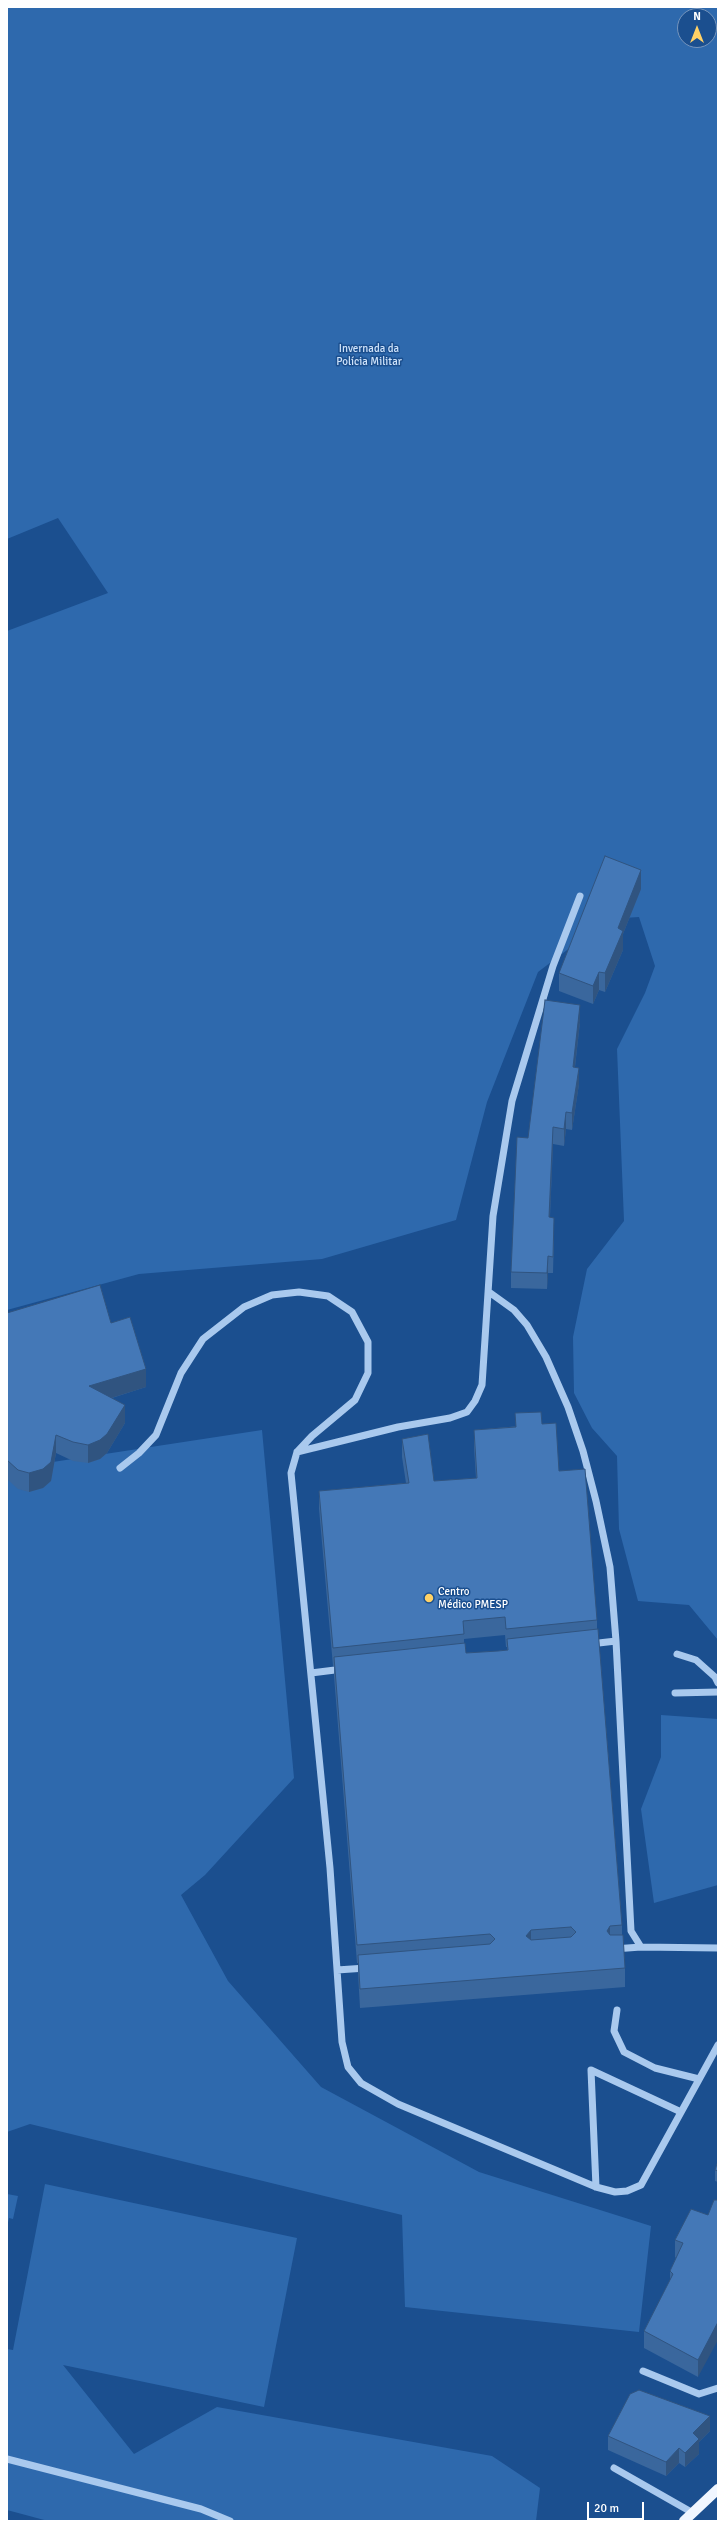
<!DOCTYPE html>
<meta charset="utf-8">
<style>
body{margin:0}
#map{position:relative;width:725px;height:2528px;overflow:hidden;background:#1b4f8f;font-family:Signika,sans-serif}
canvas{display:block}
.frame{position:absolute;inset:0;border:8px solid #fff;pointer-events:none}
.north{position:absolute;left:677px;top:8px;width:40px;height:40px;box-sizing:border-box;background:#1b4f8f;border:1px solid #7695bc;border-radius:50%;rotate:0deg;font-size:11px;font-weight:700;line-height:16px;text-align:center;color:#fff}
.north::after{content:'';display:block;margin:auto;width:14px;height:18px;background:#ffd166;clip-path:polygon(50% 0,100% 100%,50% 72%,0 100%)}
.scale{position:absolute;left:587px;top:2502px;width:57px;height:18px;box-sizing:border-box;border:2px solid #fff;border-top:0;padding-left:5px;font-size:12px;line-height:14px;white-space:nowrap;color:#fff;-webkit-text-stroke:3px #1b4f8f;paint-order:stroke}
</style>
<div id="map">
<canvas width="725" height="2528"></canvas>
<div class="frame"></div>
<div class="north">N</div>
<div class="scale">20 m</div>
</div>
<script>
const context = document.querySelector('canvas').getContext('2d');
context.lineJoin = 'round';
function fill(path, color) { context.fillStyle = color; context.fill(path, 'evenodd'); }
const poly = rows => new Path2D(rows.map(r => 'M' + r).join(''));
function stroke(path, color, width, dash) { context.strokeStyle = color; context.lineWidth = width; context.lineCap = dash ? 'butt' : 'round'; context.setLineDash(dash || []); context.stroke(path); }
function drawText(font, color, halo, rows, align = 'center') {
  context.font = font + ' Signika,sans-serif'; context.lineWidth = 3; context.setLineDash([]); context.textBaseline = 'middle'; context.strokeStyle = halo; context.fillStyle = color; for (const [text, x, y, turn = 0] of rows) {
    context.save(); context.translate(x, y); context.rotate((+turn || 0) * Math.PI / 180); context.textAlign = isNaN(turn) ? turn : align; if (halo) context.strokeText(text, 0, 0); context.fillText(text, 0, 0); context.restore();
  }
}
const green = poly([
 [7,7,718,7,718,1640,689,1605,638,1601,619,1529,617,1456,592,1428,574,1393,573,1337,587,1269,624,1221,617,1049,645,993,655,966,639,917,608,919,538,972,487,1102,456,1220,322,1259,139,1274,7,1310,7,631,108,593,58,518,7,539],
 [685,16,709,16,709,40,685,40],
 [262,1430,294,1778,205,1875,181,1895,228,1981,321,2087,479,2172,651,2226,639,2332,405,2307,402,2215,30,2124,7,2132,7,1469],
 [661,1715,718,1719,718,1885,654,1903,641,1809,661,1757],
 [45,2184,297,2238,264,2407,63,2365,134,2454,217,2407,492,2456,540,2488,536,2521,48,2521,7,2510,7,2349,13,2350],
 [7,2194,18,2196,13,2219,9,2218,7,2227]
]);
const minor = poly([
 [489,1292,514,1310,527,1325,546,1357,568,1407,583,1451,596,1501,610,1567,616,1641,631,1931,641,1947,718,1948],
 [297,1452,398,1427,450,1418,467,1412,475,1401,482,1385,493,1216,512,1101,553,966,580,896],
 [120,1468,139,1453,156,1435,181,1373,203,1339,244,1307,272,1295,299,1292,328,1296,352,1312,368,1342,368,1373,355,1400,312,1436,297,1452,291,1473,330,1868,342,2042,348,2067,361,2083,398,2104,596,2187,615,2192,627,2191,641,2185,718,2045],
 [590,1644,616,1641],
 [677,1654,696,1660,715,1677,718,1683],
 [311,1673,343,1669],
 [675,1693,718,1692],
 [614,1949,641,1947],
 [337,1970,366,1968],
 [617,2010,614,2031,624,2052,655,2068,699,2079],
 [596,2187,591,2070,681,2112],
 [643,2371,699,2394,718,2388],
 [7,2459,201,2509,230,2521],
 [614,2468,693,2513]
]);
const major = poly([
 [684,2521,718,2489]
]);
const wall = poly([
 [641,889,623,934,623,950,605,992,599,990,593,1004,559,991,559,973],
 [580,1022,575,1067,579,1084,572,1130,566,1129,564,1146,553,1144,550,1217,554,1234,553,1273,548,1273,547,1289,511,1288,511,1272,528,1138],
 [7,1313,111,1323,146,1387,112,1398,125,1423,107,1453,100,1459,88,1463,73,1461,56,1453,51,1481,43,1488,29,1492,18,1489,7,1479],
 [542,1424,559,1471,597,1620,597,1629,622,1925,622,1935,625,1968,625,1987,360,2008,358,1973,358,1963,357,1963,334,1676,334,1666,333,1666,319,1509,319,1491,406,1483,402,1457,402,1439,434,1481,476,1478,474,1448,474,1430],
 [505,1635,506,1647,507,1647,507,1650,498,1651,466,1653,464,1643,464,1639],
 [718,2161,718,2182,715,2181,715,2170],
 [708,2215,698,2377,644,2348,644,2331,670,2281,670,2271,676,2258,675,2257,675,2240],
 [710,2431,699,2442,699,2454,685,2467,679,2463,666,2476,608,2450,608,2436]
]);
const shadedWall = poly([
 [641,870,641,889,623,934,623,950,605,992,605,973,618,928],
 [599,972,599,990,593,1004,593,986],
 [580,1005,580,1022,573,1083,573,1067],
 [579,1068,579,1084,572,1130,572,1113],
 [566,1112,566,1129,564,1146,564,1129],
 [553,1127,553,1144,549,1234,549,1217],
 [548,1256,548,1273,547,1289,547,1273],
 [146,1369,146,1387,89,1405,89,1386],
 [125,1405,125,1423,107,1453,100,1459,88,1463,88,1445],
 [56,1435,56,1453,51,1481,43,1488,29,1492,29,1473],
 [610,1926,610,1945,607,1931],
 [531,1930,531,1949,526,1936],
 [718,2322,718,2340,698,2377,698,2360],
 [710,2416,710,2431,699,2442,699,2454,685,2467,685,2453,693,2433],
 [679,2448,679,2463,666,2476,666,2462]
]);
const building = poly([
 [605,856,641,870,618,928,623,931,605,973,599,972,593,986,559,973,605,856],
 [545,1000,580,1005,573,1067,579,1068,572,1113,566,1112,564,1129,553,1127,549,1217,554,1218,553,1257,548,1256,547,1273,511,1272,517,1137,528,1138,545,1000],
 [100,1285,111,1323,130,1317,146,1369,89,1386,125,1405,107,1434,100,1440,88,1445,73,1442,56,1435,51,1462,43,1469,29,1473,18,1470,7,1460,7,1313,100,1285],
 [541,1412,542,1424,556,1423,559,1471,585,1469,597,1620,506,1629,505,1617,463,1621,464,1634,333,1648,319,1491,409,1483,402,1439,428,1434,434,1481,477,1478,474,1430,516,1427,515,1413,541,1412],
 [598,1629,622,1925,610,1926,607,1931,610,1935,623,1935,625,1968,360,1989,358,1955,490,1944,495,1939,490,1934,357,1945,334,1657,465,1643,466,1653,498,1651,508,1650,507,1639,598,1629],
 [571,1927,576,1932,571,1937,531,1940,526,1936,531,1930,571,1927],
 [718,2161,718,2171,715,2170,718,2161],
 [714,2200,718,2200,718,2322,698,2360,644,2331,673,2274,670,2271,683,2243,675,2240,691,2209,708,2215,714,2200],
 [639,2390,710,2416,693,2433,699,2439,685,2453,679,2448,666,2462,608,2436,630,2394,639,2390]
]);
const markers = [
 [429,1598,5,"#ffd166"]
];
const parkNames = [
 ["Invernada da",369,349],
 ["Polícia Militar",369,362]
];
const poiNames = [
 ["Centro",438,1592],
 ["Médico PMESP",438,1605]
];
fill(green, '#2e69ad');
stroke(minor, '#a9c9ee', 7);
stroke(major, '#f0f6ff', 10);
fill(wall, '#3a679d');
fill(shadedWall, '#305480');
fill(building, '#4478b7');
stroke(building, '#305480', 1);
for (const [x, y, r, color] of markers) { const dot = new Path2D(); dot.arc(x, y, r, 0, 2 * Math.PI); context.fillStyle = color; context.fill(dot); stroke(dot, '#1b4f8f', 1.5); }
drawText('11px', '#cfe3fa', '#1b4f8f', parkNames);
drawText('11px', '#fff', '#1b4f8f', poiNames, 'left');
</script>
